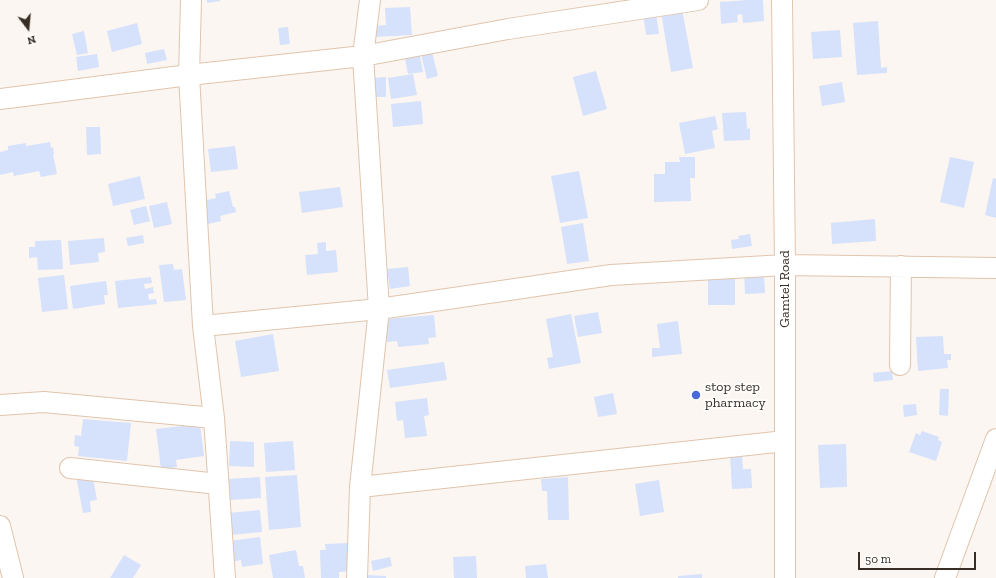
<!DOCTYPE html>
<style>
body{margin:0}
#map{position:relative;width:996px;height:578px;overflow:hidden;background:#fbf6f1;font-family:"Zilla Slab",serif}
canvas{display:block}
.north{position:absolute;left:8px;top:8px;width:40px;height:40px;-webkit-text-stroke:3px #fff;paint-order:stroke;rotate:164deg;font-size:11px;font-weight:700;line-height:16px;text-align:center;color:#382e25}
.north::after{content:'';display:block;margin:auto;width:14px;height:18px;background:#382e25;clip-path:polygon(50% 0,100% 100%,50% 72%,0 100%)}
.scale{position:absolute;left:858px;top:552px;width:118px;height:18px;box-sizing:border-box;border:2px solid #382e25;border-top:0;padding-left:5px;font-size:12px;line-height:14px;white-space:nowrap;color:#382e25;-webkit-text-stroke:3px #fff;paint-order:stroke}
</style>
<div id="map">
<canvas width="996" height="578"></canvas>
<div class="north">N</div>
<div class="scale">50 m</div>
</div>
<script>
const context = document.querySelector('canvas').getContext('2d');
context.lineJoin = 'round';
function fill(path, color) { context.fillStyle = color; context.fill(path, 'evenodd'); }
const poly = rows => new Path2D(rows.map(r => 'M' + r).join(''));
function stroke(path, color, width, dash) { context.strokeStyle = color; context.lineWidth = width; context.lineCap = dash ? 'butt' : 'round'; context.setLineDash(dash || []); context.stroke(path); }
function drawText(font, color, halo, rows, align = 'center') {
  context.font = font + ' "Zilla Slab",serif'; context.lineWidth = 3.5; context.setLineDash([]); context.textBaseline = 'middle'; context.strokeStyle = halo; context.fillStyle = color; for (const [text, x, y, turn = 0] of rows) {
    context.save(); context.translate(x, y); context.rotate((+turn || 0) * Math.PI / 180); context.textAlign = isNaN(turn) ? turn : align; if (halo) context.strokeText(text, 0, 0); context.fillText(text, 0, 0); context.restore();
  }
}
const building = poly([
 [207,0,220,0,220,1,207,3],
 [748,0,763,0,764,21,743,23,742,14,737,15,738,22,721,24,720,2],
 [410,7,412,35,374,37,373,26,386,25,385,8],
 [682,9,693,68,671,72,661,12],
 [656,13,659,34,646,35,643,14],
 [878,21,881,68,887,67,887,73,857,75,853,23],
 [137,23,142,44,112,52,107,31],
 [288,27,290,44,280,45,278,28],
 [840,30,842,57,813,59,811,32],
 [84,31,88,53,77,55,72,34],
 [164,49,167,60,147,64,145,53],
 [419,51,423,72,408,74,404,54],
 [432,52,438,76,427,79,421,54],
 [97,54,99,67,78,71,76,57],
 [596,71,607,109,583,116,573,77],
 [413,74,417,95,391,99,388,78],
 [386,77,386,97,371,97,371,78],
 [842,82,845,102,822,106,819,86],
 [421,101,423,124,393,127,391,104],
 [746,112,747,129,750,128,750,140,724,141,722,113],
 [715,116,718,129,712,131,715,148,685,154,679,123],
 [86,127,100,127,101,154,87,155],
 [50,142,51,148,53,147,54,154,53,154,57,174,41,177,39,171,14,176,13,172,0,175,0,152,8,150,8,146,26,143,26,146],
 [235,146,238,169,211,172,208,149],
 [679,157,695,157,695,178,690,178,691,201,654,202,654,174,665,174,665,162,680,162],
 [950,157,974,162,964,208,940,202],
 [579,171,588,218,560,223,551,176],
 [140,176,145,199,113,206,108,184],
 [993,178,996,179,996,218,985,215],
 [340,187,343,207,302,213,299,192],
 [229,191,233,207,235,207,236,212,220,216,221,221,208,224,203,201,216,198,215,194],
 [167,202,172,224,154,228,149,206],
 [146,206,150,221,134,225,130,210],
 [875,219,876,241,832,244,831,223],
 [583,223,589,261,567,264,561,227],
 [750,234,752,246,732,249,731,240,739,239,738,236],
 [143,235,144,243,128,246,126,238],
 [104,238,105,252,98,253,99,262,70,265,68,241],
 [61,240,63,269,38,270,37,257,29,258,29,247,35,247,35,241],
 [326,242,326,251,336,250,338,272,307,275,305,255,318,254,317,243],
 [173,264,174,270,182,269,186,300,164,302,159,265],
 [408,267,410,286,390,289,387,269],
 [744,270,764,276,765,293,745,294],
 [64,275,68,309,42,312,38,278],
 [151,277,152,283,144,284,145,289,153,287,154,293,148,294,149,300,156,299,157,304,118,308,115,281],
 [735,278,735,305,708,305,708,279],
 [106,281,108,295,104,295,105,304,73,309,70,286],
 [598,312,602,333,578,337,574,316],
 [571,314,581,363,549,369,547,358,553,357,546,319],
 [434,315,436,337,428,338,429,344,398,347,397,341,387,342,385,319],
 [678,321,682,354,652,357,652,348,660,348,657,324],
 [273,334,279,371,241,377,235,341],
 [943,336,944,354,951,354,951,360,947,360,948,368,918,371,916,337],
 [444,362,447,380,390,388,387,370],
 [892,371,893,380,874,382,873,373],
 [940,389,949,389,948,416,939,415],
 [613,393,617,414,598,417,594,397],
 [427,398,429,415,424,416,427,436,405,438,403,420,397,421,395,402],
 [916,404,917,415,904,417,903,405],
 [83,419,131,423,127,461,78,456,79,447,74,446,75,435,81,436],
 [200,424,204,456,176,460,177,467,161,469,156,429],
 [922,431,939,437,938,440,942,442,936,461,909,452,916,433,920,435],
 [230,441,254,442,254,467,229,466],
 [293,441,295,470,266,472,264,443],
 [846,444,847,487,820,488,818,445],
 [730,455,742,455,743,469,751,469,752,488,732,489],
 [92,473,97,500,90,501,91,512,83,513,76,476],
 [297,475,301,527,269,530,265,477],
 [260,477,261,498,230,500,229,479],
 [568,477,569,520,548,520,547,491,542,491,541,479],
 [659,480,664,512,640,516,635,484],
 [260,510,262,532,230,535,228,513],
 [260,537,263,564,242,567,241,560,232,562,229,541],
 [350,543,351,571,339,572,339,578,321,578,320,550,326,550,325,544],
 [296,550,299,566,303,566,305,578,273,578,269,555],
 [124,555,141,565,133,578,110,578],
 [476,556,477,578,454,578,453,557],
 [390,557,392,566,373,571,371,561],
 [546,564,548,578,526,578,525,566],
 [702,574,702,578,678,578,678,576],
 [367,575,386,576,386,578,367,578]
]);
const minor = poly([
 [191,0,189,75,203,326,214,418,225,578],
 [782,0,785,265,785,578],
 [0,99,189,75,363,56,508,29,698,0],
 [203,326,379,309,611,275,785,265,996,268],
 [900,365,901,266],
 [0,405,44,402,214,418],
 [70,468,218,484],
 [360,487,785,441],
 [0,526,13,578],
 [357,578,360,487,379,309,363,56,370,0],
 [945,578,996,439]
]);
const markers = [
 [696,395,5,"#4969dc"]
];
const streetNames = [
 ["Gamtel Road",785,289,-90]
];
const poiNames = [
 ["stop step",705,387],
 ["pharmacy",705,403]
];
fill(building, '#d6e1fb');
stroke(minor, '#e0c5ae', 22);
stroke(minor, '#fff', 20);
for (const [x, y, r, color] of markers) { const dot = new Path2D(); dot.arc(x, y, r, 0, 2 * Math.PI); context.fillStyle = color; context.fill(dot); stroke(dot, '#fff', 1.5); }
drawText('14px', '#382e25', '#fff', streetNames);
drawText('14px', '#382e25', '#fff', poiNames, 'left');
</script>
